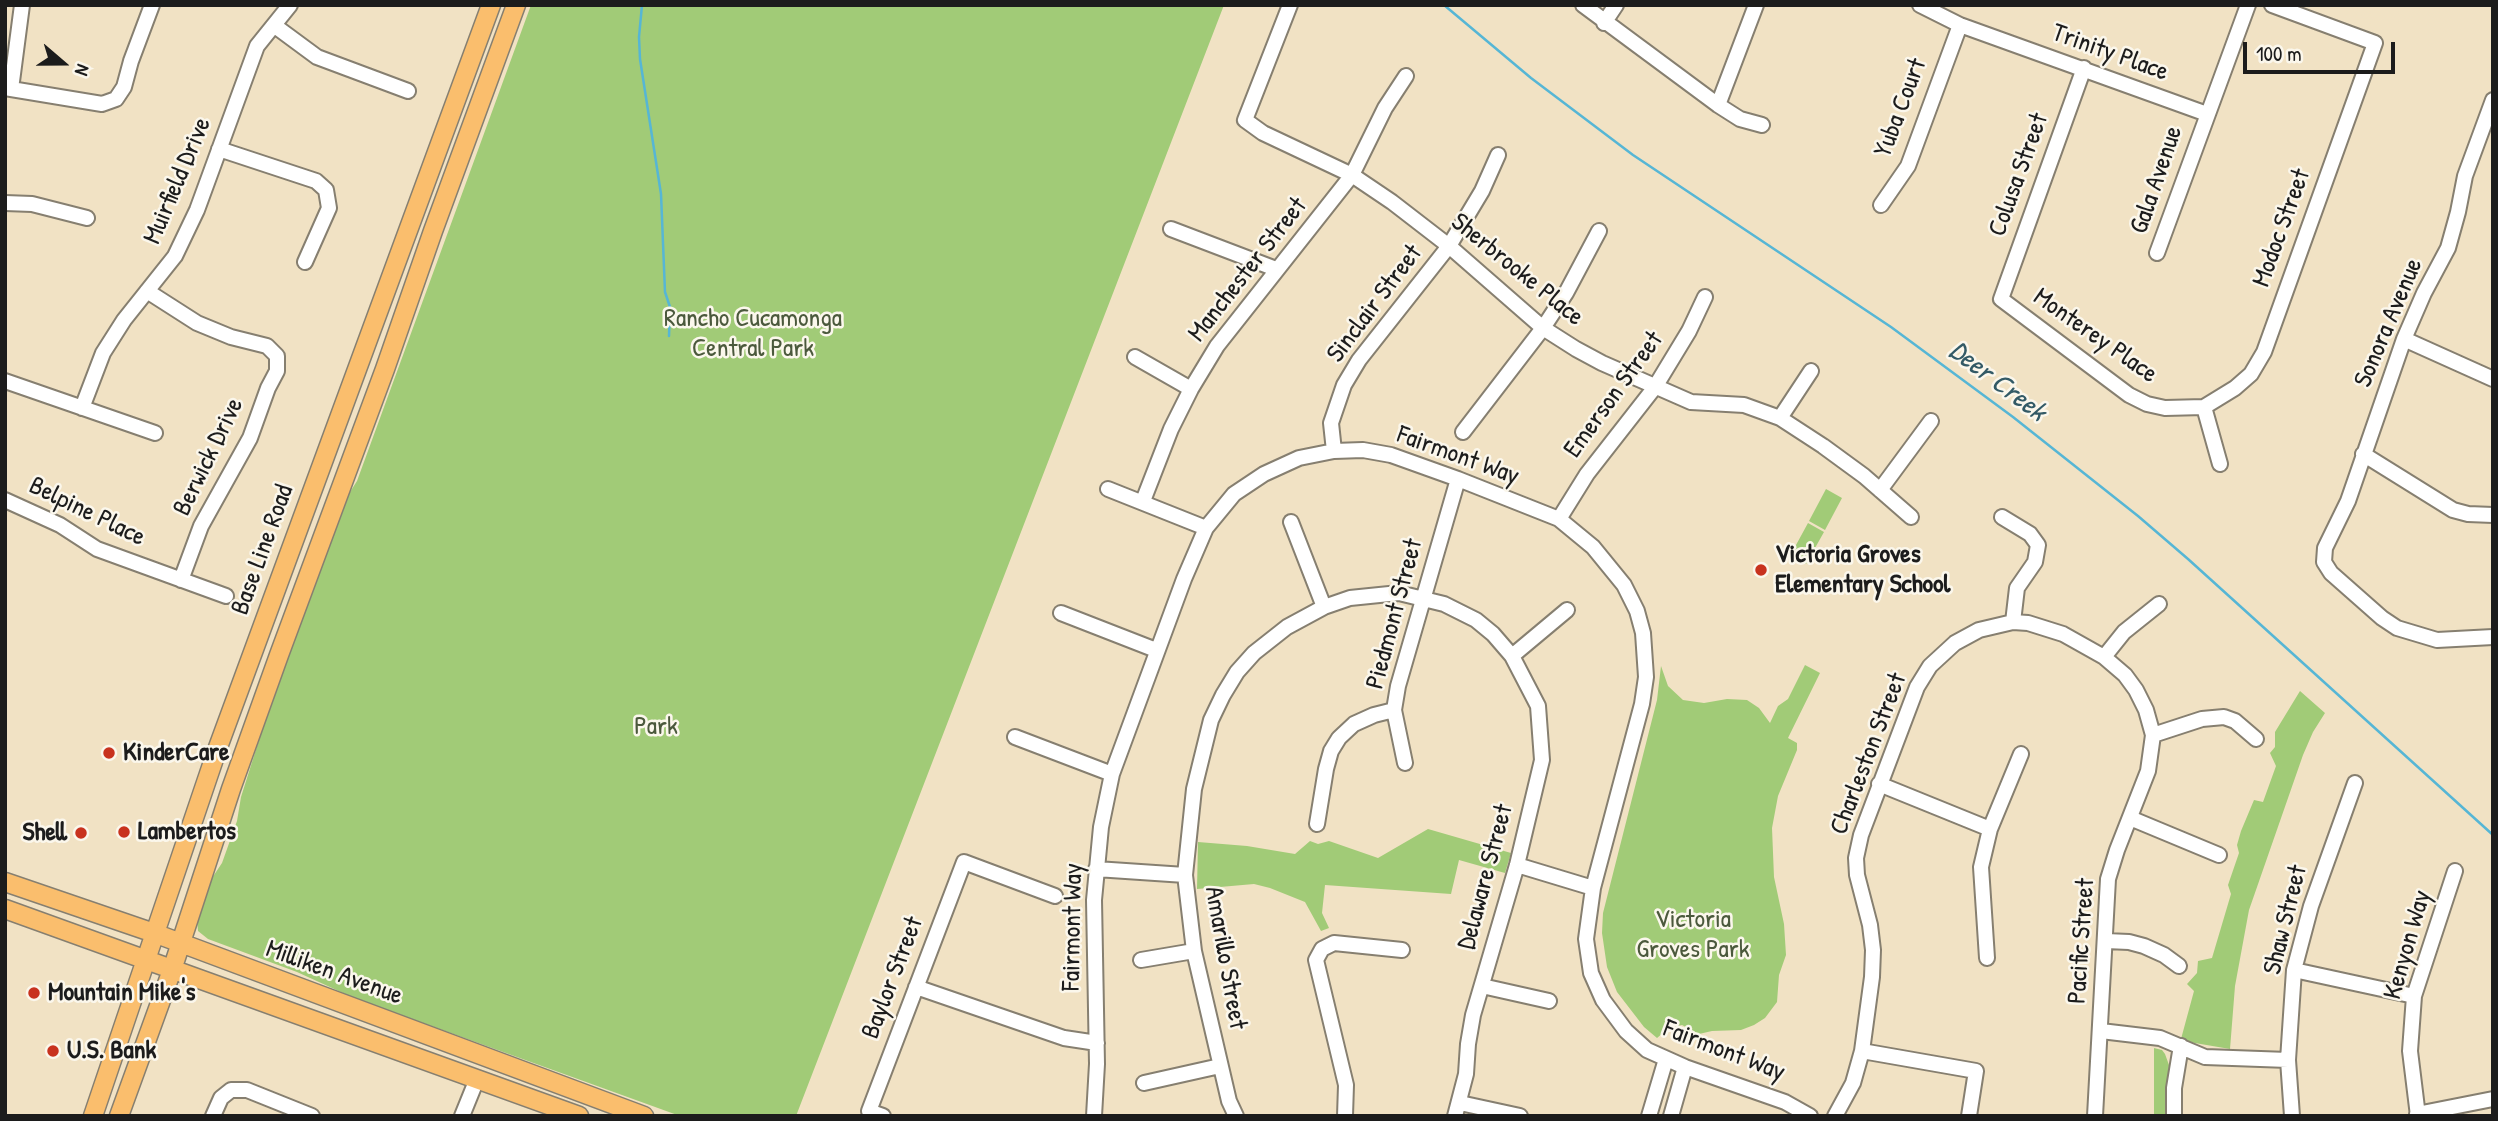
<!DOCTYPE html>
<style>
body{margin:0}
#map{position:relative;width:2498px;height:1121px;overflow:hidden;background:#f1e2c4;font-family:"Patrick Hand",sans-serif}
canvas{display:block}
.frame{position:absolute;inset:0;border:7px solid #1c1c1c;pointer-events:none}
.north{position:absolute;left:28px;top:28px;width:70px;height:70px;-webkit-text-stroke:5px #fbf7ec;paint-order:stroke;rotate:110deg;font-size:19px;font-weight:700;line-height:28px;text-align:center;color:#1c1c1c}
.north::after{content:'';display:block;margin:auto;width:24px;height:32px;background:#1c1c1c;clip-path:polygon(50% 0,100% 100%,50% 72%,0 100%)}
.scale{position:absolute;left:2243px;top:42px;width:152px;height:32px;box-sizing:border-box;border:4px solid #1c1c1c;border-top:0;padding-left:9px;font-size:21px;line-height:24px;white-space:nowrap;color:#1c1c1c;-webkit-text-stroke:5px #fbf7ec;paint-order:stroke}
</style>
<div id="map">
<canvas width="2498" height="1121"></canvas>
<div class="frame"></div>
<div class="north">N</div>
<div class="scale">100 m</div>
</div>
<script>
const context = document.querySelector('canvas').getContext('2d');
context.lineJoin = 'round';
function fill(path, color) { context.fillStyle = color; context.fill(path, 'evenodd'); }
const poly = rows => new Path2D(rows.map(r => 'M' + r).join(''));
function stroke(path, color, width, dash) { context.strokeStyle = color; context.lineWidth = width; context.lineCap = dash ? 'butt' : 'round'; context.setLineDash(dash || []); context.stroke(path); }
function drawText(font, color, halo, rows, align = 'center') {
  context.font = font + ' "Patrick Hand",sans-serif'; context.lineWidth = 5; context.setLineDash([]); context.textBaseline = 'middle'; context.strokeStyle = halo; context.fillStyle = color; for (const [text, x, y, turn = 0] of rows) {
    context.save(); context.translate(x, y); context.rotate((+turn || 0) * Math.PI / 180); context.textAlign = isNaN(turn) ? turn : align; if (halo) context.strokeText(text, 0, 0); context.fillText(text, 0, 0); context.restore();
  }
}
const green = poly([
 [531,5,1224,5,796,1116,680,1116,354,998,297,972,208,939,198,931,197,920,212,878,222,863,237,821,241,797,271,702,345,500,357,481],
 [1826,489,1842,498,1825,530,1809,521],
 [1808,523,1824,532,1806,564,1790,556],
 [1805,665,1820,673,1788,738,1797,743,1797,750,1778,796,1772,828,1774,877,1784,924,1786,955,1779,975,1777,1002,1765,1018,1754,1025,1741,1030,1712,1031,1699,1034,1682,1025,1669,1028,1657,1038,1644,1027,1617,992,1607,967,1602,933,1603,913,1657,700,1661,666,1668,686,1683,700,1704,703,1727,699,1747,700,1759,708,1770,723,1778,706,1788,699],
 [2300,691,2325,713,2313,732,2303,755,2249,910,2235,986,2230,1049,2189,1042,2181,1039,2194,991,2187,984,2197,973,2198,961,2212,958,2231,894,2228,885,2239,853,2237,845,2241,831,2254,800,2263,802,2276,766,2270,753,2275,747,2275,732],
 [1428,829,1511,853,1505,873,1459,860,1451,894,1325,885,1322,913,1329,928,1321,931,1305,902,1270,888,1254,884,1197,889,1198,842,1247,846,1295,854,1310,841,1318,844,1329,841,1378,858],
 [2154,1048,2162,1050,2165,1054,2169,1065,2166,1116,2154,1116]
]);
const stream = poly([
 [642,5,639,37,640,59,661,194,665,292,670,307,669,336],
 [1444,5,1531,78,1633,155,1891,327,2013,417,2138,516,2188,559,2493,835]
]);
const minor = poly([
 [1290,5,1245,120,1263,133,1352,175,1392,202,1449,246,1543,328,1576,349,1602,363,1691,402,1744,405,1780,418,1823,446,1864,476,1911,517],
 [1583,5,1718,105,1740,119,1762,125],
 [1920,5,1960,25,2207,114],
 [1604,23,1616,5],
 [275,26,317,57,408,91],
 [2084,68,2001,299,2129,395,2147,404,2165,408,2204,407],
 [5,88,102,104,116,99,124,87,131,61,152,5],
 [11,89,22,5],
 [2493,100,2465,176,2458,212,2448,248,2424,293,2404,339,2348,501,2325,548,2324,562,2331,573,2382,618,2397,628,2437,640,2493,637],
 [1718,105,1756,5],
 [219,149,316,181,326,190,329,208,305,262],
 [5,203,32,204,87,218],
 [1881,205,1908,166,1960,25],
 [1171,229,1276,269],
 [2157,253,2248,5],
 [147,291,197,323,231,337,267,346,277,356,277,371,268,388,250,438,201,526,181,580],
 [2404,339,2493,379],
 [1135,357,1191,389],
 [5,381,155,433],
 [2204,407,2235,388,2251,374,2264,352,2375,43,2272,5],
 [2204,407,2220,464],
 [82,408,103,353,124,320,175,256,197,210,257,46,290,5],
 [1780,418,1811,371],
 [1463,432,1543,328,1566,293,1599,231],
 [1334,451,1331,423,1344,385,1359,360,1449,246,1482,191,1498,155],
 [2363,454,2453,510,2468,514,2493,515],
 [1108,489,1206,528],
 [1880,490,1931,421],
 [5,500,60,525,97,549,226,596],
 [1143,501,1171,429,1191,389,1217,346,1352,175,1385,108,1406,76],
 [2002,517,2030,534,2038,545,2035,562,2017,588,2013,622],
 [1559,519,1587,474,1655,387,1689,331,1705,297],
 [1291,522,1324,607],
 [1061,613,1156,650],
 [1512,656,1567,610],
 [2104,657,2124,632,2159,604],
 [2153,735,2202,719,2224,717,2235,721,2256,739],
 [1015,737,1112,774],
 [1405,763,1394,710,1398,686,1458,479],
 [1879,784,1990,829],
 [2130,818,2219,855],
 [1317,824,1326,769,1331,751,1339,738,1354,724,1374,715,1394,710],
 [1517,865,1593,888],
 [1096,869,1185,875],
 [2106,941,2129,942,2144,946,2164,955,2179,966],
 [1987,958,1981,867,1990,829,2021,754],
 [1141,960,1194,951],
 [2294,970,2414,996],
 [1482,986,1549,1001],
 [916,987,1064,1038,1097,1043],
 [2101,1031,2160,1038,2205,1057,2288,1060],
 [1862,1051,1976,1071,1969,1116],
 [1144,1083,1220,1066],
 [1460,1103,1520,1116],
 [2417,1114,2493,1099],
 [213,1116,221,1098,231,1090,247,1090,312,1116],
 [462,1116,477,1079],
 [883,1116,869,1111,964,862,1055,896],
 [1094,1116,1097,1064,1094,900,1101,827,1112,774,1184,579,1206,528,1234,494,1264,474,1299,458,1334,451,1363,450,1391,455,1458,479,1559,519,1593,547,1624,585,1637,611,1643,633,1646,677,1642,704,1593,888,1586,939,1591,973,1603,1000,1626,1031,1647,1050,1685,1067,1785,1102,1810,1116],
 [1236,1116,1229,1101,1194,951,1185,875,1194,789,1211,720,1223,695,1237,672,1254,653,1287,627,1324,607,1350,598,1399,593,1444,604,1476,620,1493,634,1512,656,1538,706,1542,760,1517,865,1473,1015,1468,1044,1466,1074,1455,1116],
 [1345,1116,1346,1085,1316,960,1322,949,1334,943,1402,950],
 [1649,1116,1666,1059],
 [1671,1116,1685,1067],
 [1835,1116,1853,1083,1862,1051,1872,977,1873,950,1870,925,1857,875,1856,858,1861,835,1917,687,1930,666,1955,643,1979,630,2013,622,2028,623,2063,634,2104,657,2125,675,2136,690,2146,710,2153,735,2148,771,2117,850,2108,879,2095,1116],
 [2174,1116,2174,1088,2181,1046],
 [2292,1116,2288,1060,2294,970,2311,906,2355,783],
 [2418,1116,2410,1051,2414,996,2455,871]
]);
const major = poly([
 [5,882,154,933,644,1116],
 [5,909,579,1116],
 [93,1116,217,750,491,5],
 [119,1116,172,970,231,789,279,655,385,369,433,231,516,5]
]);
const markers = [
 [1761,570,7,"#c8321e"],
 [109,753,7,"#c8321e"],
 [124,832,7,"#c8321e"],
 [81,833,7,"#c8321e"],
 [34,993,7,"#c8321e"],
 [53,1051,7,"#c8321e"]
];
const streetNames = [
 ["Trinity Place",2110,53,20],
 ["Yuba Court",1901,108,-69],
 ["Colusa Street",2019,175,-70],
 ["Gala Avenue",2157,180,-71],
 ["Muirfield Drive",178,181,-67],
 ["Modoc Street",2282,228,-70],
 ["Manchester Street",1248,270,-52],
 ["Sherbrooke Place",1517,270,39],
 ["Sinclair Street",1375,304,-53],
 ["Sonora Avenue",2389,323,-67],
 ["Monterey Place",2095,336,35],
 ["Emerson Street",1614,395,-54],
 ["Fairmont Way",1458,456,20],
 ["Berwick Drive",209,457,-64],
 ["Belpine Place",87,512,26],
 ["Base Line Road",263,550,-70],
 ["Piedmont Street",1395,614,-75],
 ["Charleston Street",1869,754,-69],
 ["Delaware Street",1486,877,-75],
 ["Shaw Street",2286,920,-76],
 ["Fairmont Way",1073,927,-89],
 ["Pacific Street",2082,941,-86],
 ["Kenyon Way",2408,945,-74],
 ["Amarillo Street",1225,958,80],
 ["Milliken Avenue",334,973,20],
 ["Baylor Street",893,978,-69],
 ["Fairmont Way",1724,1051,21]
];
const parkNames = [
 ["Rancho Cucamonga",753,319],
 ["Central Park",753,349],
 ["Park",656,727],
 ["Victoria",1693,920],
 ["Groves Park",1693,950]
];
const poiNames = [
 ["Victoria Groves",1775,555],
 ["Elementary School",1775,585],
 ["KinderCare",123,753],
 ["Lambertos",138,832],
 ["Shell",67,833,"right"],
 ["Mountain Mike's",48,993],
 ["U.S. Bank",67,1051]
];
const waterNames = [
 ["Deer Creek",1997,382,37]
];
fill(green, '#a1cb77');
stroke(stream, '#56b6d5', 2.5);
stroke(minor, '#867f70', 18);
stroke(major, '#867f70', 21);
stroke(minor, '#fff', 14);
stroke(major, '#fabe6d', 18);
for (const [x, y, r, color] of markers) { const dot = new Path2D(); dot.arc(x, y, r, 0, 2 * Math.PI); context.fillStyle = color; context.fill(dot); stroke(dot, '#fbf7ec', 2.5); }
drawText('26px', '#1c1c1c', '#fbf7ec', streetNames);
drawText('26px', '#4b593c', '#fbf7ec', parkNames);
drawText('bold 26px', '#1c1c1c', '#fbf7ec', poiNames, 'left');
drawText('italic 28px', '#335a66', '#fbf7ec', waterNames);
</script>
